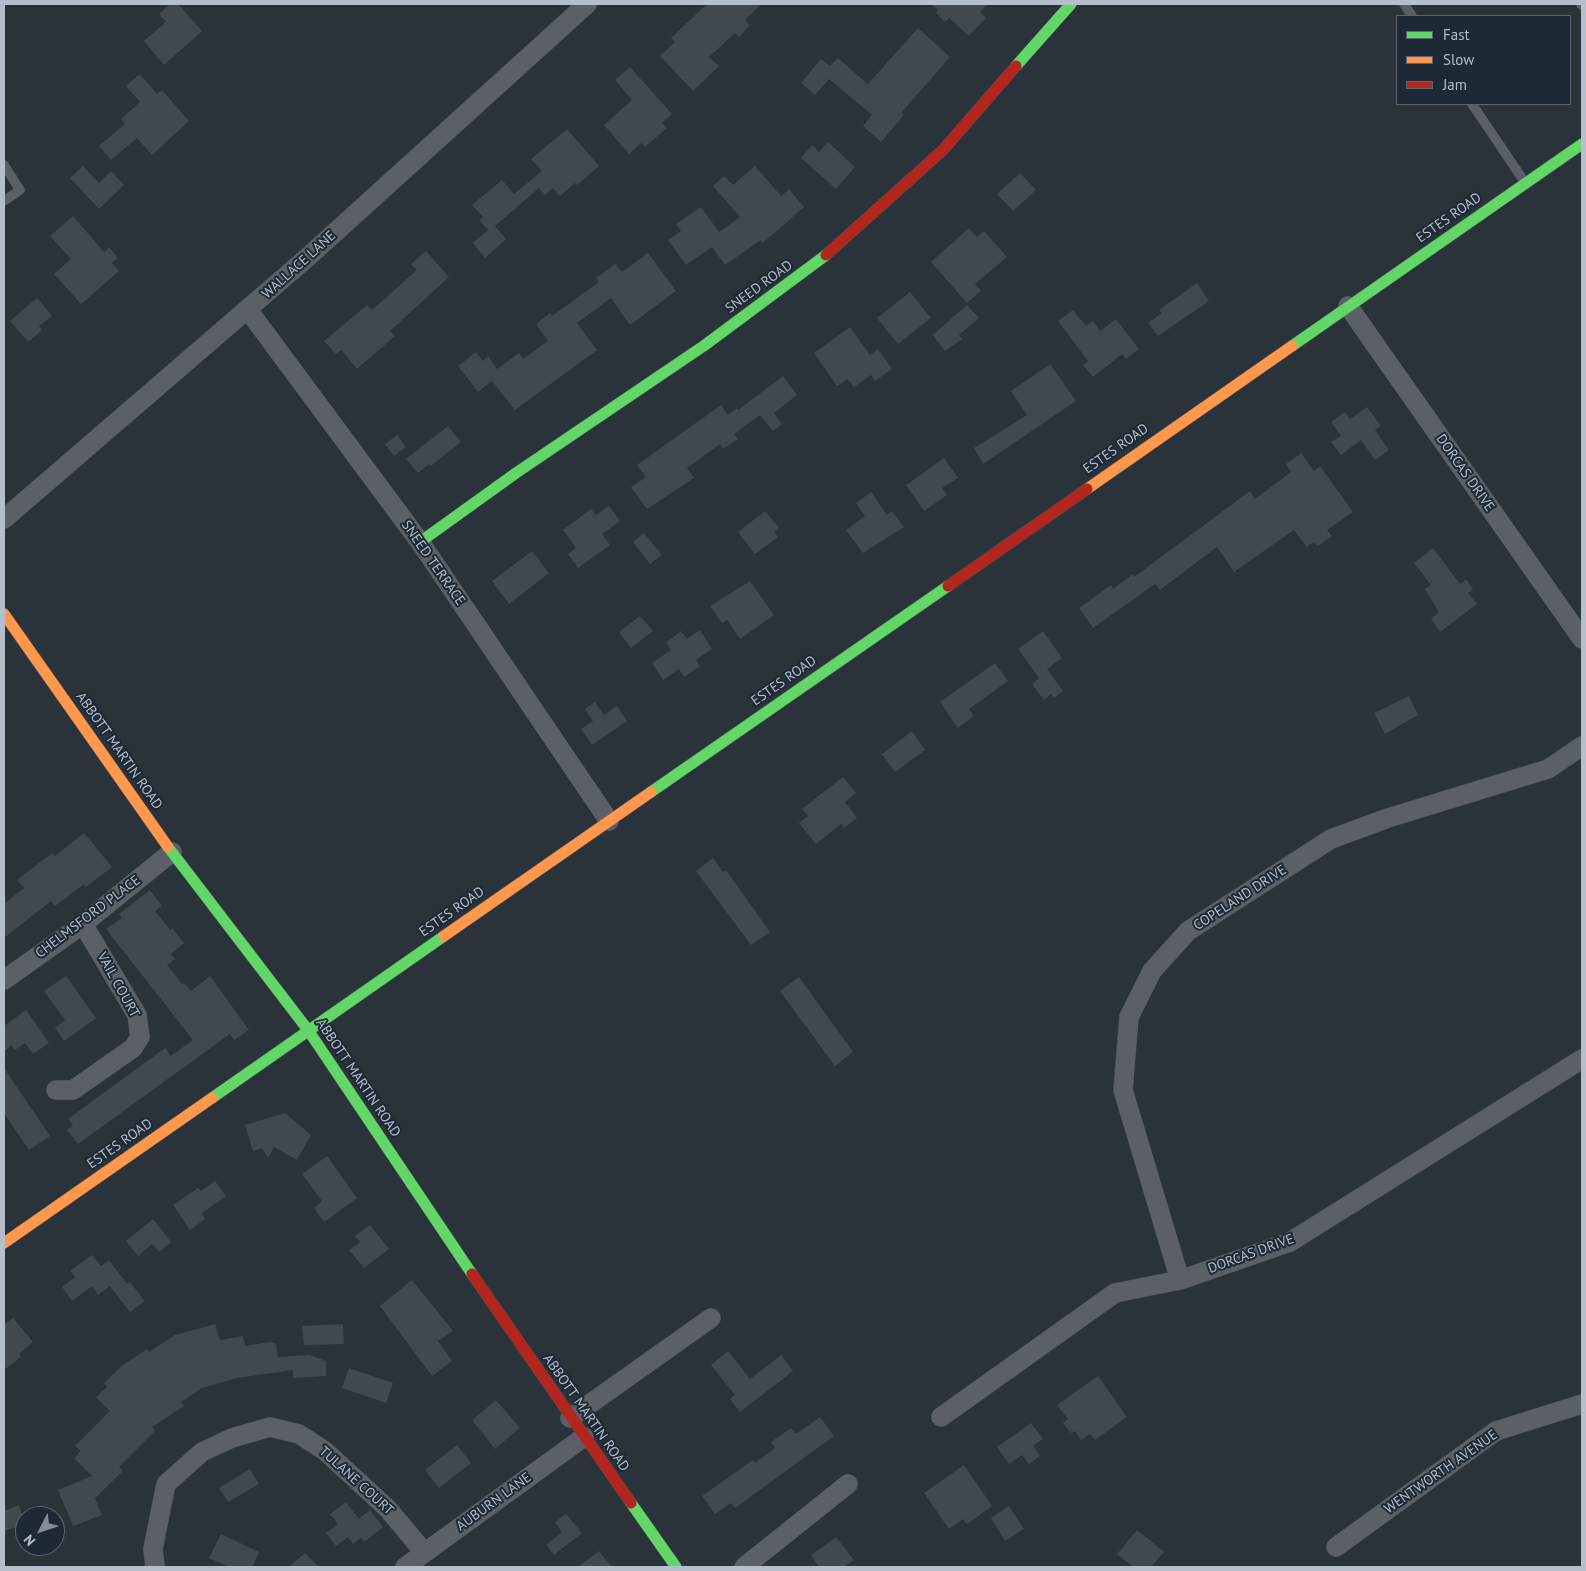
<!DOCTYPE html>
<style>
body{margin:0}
#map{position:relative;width:1586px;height:1571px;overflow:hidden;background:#2a323a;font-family:"PT Sans",sans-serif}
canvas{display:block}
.frame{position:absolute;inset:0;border:5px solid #b5bfcb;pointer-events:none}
.legend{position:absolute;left:1396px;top:15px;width:175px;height:90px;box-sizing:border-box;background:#1d2935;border:1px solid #5a6571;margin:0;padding:6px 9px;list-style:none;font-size:15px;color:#b5bfcb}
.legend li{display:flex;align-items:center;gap:10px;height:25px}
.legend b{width:25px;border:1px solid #5a6571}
.north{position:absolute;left:15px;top:1506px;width:50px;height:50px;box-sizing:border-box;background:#1d2935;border:1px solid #5a6571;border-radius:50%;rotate:229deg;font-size:14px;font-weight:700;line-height:20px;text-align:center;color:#b5bfcb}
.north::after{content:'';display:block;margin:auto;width:18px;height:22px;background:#848e98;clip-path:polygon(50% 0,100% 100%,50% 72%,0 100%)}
</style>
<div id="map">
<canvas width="1586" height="1571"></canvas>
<div class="frame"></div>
<ul class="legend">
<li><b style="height:6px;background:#63d668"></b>Fast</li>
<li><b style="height:6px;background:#ff974d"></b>Slow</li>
<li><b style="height:6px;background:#b3261e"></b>Jam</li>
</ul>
<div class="north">N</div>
</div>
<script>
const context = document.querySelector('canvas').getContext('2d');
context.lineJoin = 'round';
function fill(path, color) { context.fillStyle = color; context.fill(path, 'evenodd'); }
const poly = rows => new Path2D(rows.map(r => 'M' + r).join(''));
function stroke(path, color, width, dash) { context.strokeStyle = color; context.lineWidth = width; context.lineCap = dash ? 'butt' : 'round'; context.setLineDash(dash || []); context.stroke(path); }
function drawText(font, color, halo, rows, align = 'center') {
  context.font = font + ' "PT Sans",sans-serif'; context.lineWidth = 4; context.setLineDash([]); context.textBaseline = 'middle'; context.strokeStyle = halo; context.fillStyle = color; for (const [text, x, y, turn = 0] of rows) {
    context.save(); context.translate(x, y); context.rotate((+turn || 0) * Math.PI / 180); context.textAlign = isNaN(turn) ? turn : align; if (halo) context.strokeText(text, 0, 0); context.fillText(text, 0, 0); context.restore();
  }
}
const building = poly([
 [170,4,178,4,202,31,164,65,144,41,166,22,159,14],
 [707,4,761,4,745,20,750,25,739,37,735,33,709,57,719,66,693,91,660,56,675,42,671,38],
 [931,4,988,4,980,12,986,18,969,36,949,18,945,22,936,13,938,10],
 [918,28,950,57,901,113,904,115,881,142,863,126,872,115,829,79,815,95,801,83,821,59,830,66,838,58,868,84],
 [630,67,672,114,662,123,667,128,645,147,641,143,629,154,604,125,632,100,615,80],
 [140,74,157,94,162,90,189,121,152,155,137,138,111,160,99,146,125,124,121,119,140,102,126,86],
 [567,129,599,166,577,185,575,183,560,196,553,188,545,195,539,188,495,226,506,239,485,258,473,243,488,230,479,220,483,217,472,205,502,180,514,194,542,171,531,159],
 [828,142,855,167,836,189,801,158,812,145,819,152],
 [83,166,99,183,111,171,124,185,99,209,70,178],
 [755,166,781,196,789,189,804,207,763,243,761,240,725,265,712,247,686,265,668,240,681,231,676,224,701,207,719,232,740,217,713,186,724,176,733,185],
 [1020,173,1036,190,1013,211,997,194],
 [73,216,104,252,109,247,118,258,112,263,119,271,81,304,54,274,71,259,50,236],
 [969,228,977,237,984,231,1007,257,975,284,981,291,967,303,931,262],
 [426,251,449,277,390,331,395,336,357,369,341,350,336,354,324,341,367,305,372,310,417,270,411,264],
 [648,253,676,291,630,325,611,298,577,323,597,350,515,410,492,381,478,392,458,366,476,352,483,361,488,356,497,369,519,353,523,359,548,341,536,324,550,313,552,316,599,282,596,278,615,264,622,272],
 [1197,283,1209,301,1158,336,1148,323,1162,313,1159,310],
 [910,292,931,318,898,344,877,318],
 [37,298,52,316,39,326,42,330,28,342,10,321],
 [967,305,979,318,959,335,962,339,945,351,933,335],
 [1073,310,1086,326,1093,321,1100,331,1116,319,1139,349,1126,359,1122,354,1093,377,1083,365,1088,361,1058,321],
 [850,327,870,355,878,349,892,369,875,381,871,375,854,387,848,379,837,386,814,353],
 [1050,364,1076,401,983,464,974,448,1027,415,1011,391],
 [783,376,797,395,774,413,782,424,773,431,760,415,734,434,738,439,723,449,720,444,687,468,694,478,647,509,631,487,646,477,637,465,721,405,728,415,737,408,738,410],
 [1367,407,1381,426,1375,430,1389,450,1375,460,1361,440,1341,455,1331,442,1341,436,1331,422,1345,412,1350,419],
 [448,426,461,442,431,466,429,464,418,473,406,459],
 [397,435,406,447,394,456,385,444],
 [1301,453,1314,471,1320,466,1353,512,1327,530,1332,536,1318,546,1314,542,1307,547,1294,530,1234,572,1217,547,1160,590,1155,584,1093,628,1079,608,1111,585,1113,589,1133,574,1134,577,1250,491,1255,499,1291,472,1286,464],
 [944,458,958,478,942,488,947,495,924,511,906,485],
 [871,492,887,515,892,511,904,527,863,553,846,530,865,516,856,503],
 [609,506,620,521,602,534,610,545,578,568,568,554,576,548,563,530,591,509,596,515],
 [765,511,779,528,774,532,778,537,755,554,738,532],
 [644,533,662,555,650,564,633,542],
 [1433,548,1460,584,1466,579,1473,589,1468,593,1477,604,1440,632,1431,619,1439,612,1425,589,1431,585,1414,563],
 [532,551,549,573,509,604,492,581],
 [750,581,774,615,740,639,727,620,722,623,710,606],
 [640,616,653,631,631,648,619,632],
 [700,630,712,649,696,660,700,666,684,677,679,669,663,680,652,663,671,650,666,643,681,631,687,639],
 [1043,631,1062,658,1047,669,1063,691,1054,698,1051,694,1044,700,1032,684,1039,678,1018,649],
 [995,663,1008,681,969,709,974,716,958,728,940,702],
 [1409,696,1418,715,1385,734,1374,713],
 [595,702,604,715,617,706,627,721,592,745,581,729,593,721,585,709],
 [912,731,925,750,895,772,882,754],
 [843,777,856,793,845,802,857,818,844,828,841,824,816,844,799,823,808,816,802,809],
 [84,833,112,867,86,887,84,884,55,906,51,901,4,938,4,904,24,888,17,880,52,853,55,856],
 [713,858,723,872,726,870,770,932,751,945,696,871],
 [150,890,162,906,155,911,170,930,172,928,184,943,171,954,175,959,167,965,182,984,184,983,191,991,210,976,249,1030,234,1040,230,1034,78,1144,67,1130,73,1125,68,1119,165,1048,171,1056,193,1040,106,929,122,918,119,914],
 [66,976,96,1018,64,1041,55,1028,65,1020,44,991],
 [799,977,853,1052,835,1066,780,991],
 [26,1010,49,1043,33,1054,25,1043,15,1050,12,1045,4,1052,4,1026],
 [4,1068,50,1136,29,1150,4,1113],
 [285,1113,311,1135,297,1160,274,1147,268,1158,262,1148,253,1151,245,1125],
 [327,1156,357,1198,324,1222,314,1208,322,1201,302,1174],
 [215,1181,226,1196,202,1213,205,1219,190,1230,173,1205,198,1188,201,1191],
 [153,1219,171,1242,159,1252,152,1244,138,1256,126,1241],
 [370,1225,389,1249,364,1268,349,1250,360,1242,355,1236],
 [92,1255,101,1266,109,1260,127,1284,130,1282,145,1301,130,1312,110,1286,98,1295,92,1286,72,1301,62,1287,75,1277,70,1271],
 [412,1280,453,1331,438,1341,452,1361,432,1376,380,1306],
 [13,1318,33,1342,19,1354,21,1357,4,1370,4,1325],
 [215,1324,220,1340,243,1336,245,1346,270,1342,276,1344,278,1357,309,1355,326,1361,326,1376,293,1378,293,1370,237,1378,202,1388,181,1402,184,1406,152,1427,155,1431,119,1467,123,1471,95,1498,102,1515,73,1526,58,1490,92,1476,74,1458,81,1451,75,1446,110,1411,96,1397,107,1387,104,1383,123,1365,147,1349,149,1352,175,1335],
 [343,1324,344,1344,304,1345,302,1326],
 [728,1351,750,1379,781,1355,793,1371,740,1412,730,1399,735,1395,711,1365],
 [349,1368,393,1383,386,1403,342,1388],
 [1098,1376,1127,1417,1095,1440,1090,1434,1081,1440,1075,1431,1071,1433,1063,1423,1068,1419,1057,1405],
 [496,1400,520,1428,495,1449,472,1420],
 [820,1417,834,1436,735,1508,731,1503,715,1514,702,1496,753,1460,755,1463,775,1448,771,1442,791,1428,796,1434],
 [1031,1423,1043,1439,1033,1446,1040,1456,1029,1464,1022,1455,1009,1464,997,1447],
 [457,1445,471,1463,439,1488,425,1470],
 [964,1465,992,1506,967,1524,963,1519,949,1529,924,1493],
 [250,1469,259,1484,228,1502,219,1488],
 [346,1502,359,1519,370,1510,383,1527,364,1542,361,1538,353,1544,348,1537,336,1546,326,1533,338,1524,330,1514],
 [19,1505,25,1524,4,1531,4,1511],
 [1009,1506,1024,1529,1005,1541,991,1518],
 [566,1514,582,1533,554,1555,546,1545,562,1532,555,1522],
 [1137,1530,1164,1552,1151,1567,1133,1567,1117,1554],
 [221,1534,259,1552,252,1567,229,1567,209,1558],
 [836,1537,854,1560,844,1567,819,1567,811,1555],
 [599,1551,612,1567,578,1567],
 [305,1553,319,1567,289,1567]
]);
const lane = poly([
 [1404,4,1412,16],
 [1581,4,1582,5],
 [1472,104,1524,181],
 [4,165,20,190,4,201]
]);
const street = poly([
 [1348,306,1582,639],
 [248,310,420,542,609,821],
 [4,519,309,256,587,4],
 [4,980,83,924,172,852],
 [56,1090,73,1090,133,1048,140,1037,137,1015,83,924],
 [1180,1280,1123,1090,1129,1017,1152,971,1188,931,1331,839,1388,818,1548,769,1582,746],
 [941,1417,1115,1293,1180,1280,1290,1242,1582,1059],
 [570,1418,711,1318],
 [1336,1547,1496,1431,1582,1404],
 [155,1567,153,1549,166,1484,202,1452,232,1438,270,1427,299,1434,325,1451,388,1509,424,1552],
 [405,1567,584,1437],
 [744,1567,848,1484]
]);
const fast = poly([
 [1016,66,1071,4],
 [1292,346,1582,144],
 [420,542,516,473,705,345,826,255],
 [651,792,948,586],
 [168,847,308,1030,472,1274],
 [212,1098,444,936],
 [631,1503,676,1567]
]);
const slow = poly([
 [1087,489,1292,346],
 [4,614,168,847],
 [444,936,651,792],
 [4,1243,212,1098]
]);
const jam = poly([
 [826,255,943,150,1016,66],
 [948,586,1087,489],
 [472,1274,631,1503]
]);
const streetNames = [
 ["ESTES ROAD",1449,218,-35],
 ["WALLACE LANE",299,265,-42],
 ["SNEED ROAD",759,287,-36],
 ["ESTES ROAD",1116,449,-35],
 ["DORCAS DRIVE",1465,473,55],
 ["SNEED TERRACE",433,563,55],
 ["ESTES ROAD",784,681,-35],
 ["ABBOTT MARTIN ROAD",119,751,55],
 ["COPELAND DRIVE",1240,898,-33],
 ["ESTES ROAD",452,912,-35],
 ["CHELMSFORD PLACE",88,917,-37],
 ["VAIL COURT",118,985,61],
 ["ABBOTT MARTIN ROAD",358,1078,56],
 ["ESTES ROAD",120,1144,-35],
 ["DORCAS DRIVE",1251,1254,-20],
 ["ABBOTT MARTIN ROAD",586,1413,55],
 ["WENTWORTH AVENUE",1441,1472,-35],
 ["TULANE COURT",356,1481,42],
 ["AUBURN LANE",494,1502,-36]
];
fill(building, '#424850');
stroke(lane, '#494e54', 10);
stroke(street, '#494e54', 20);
stroke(fast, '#494e54', 12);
stroke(slow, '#494e54', 12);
stroke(jam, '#494e54', 12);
stroke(lane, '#5b6068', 9);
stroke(street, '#5b6068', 19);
stroke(fast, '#63d668', 11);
stroke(slow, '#ff974d', 11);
stroke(jam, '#b3261e', 11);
drawText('14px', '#b5bfcb', '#1d2935', streetNames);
</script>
